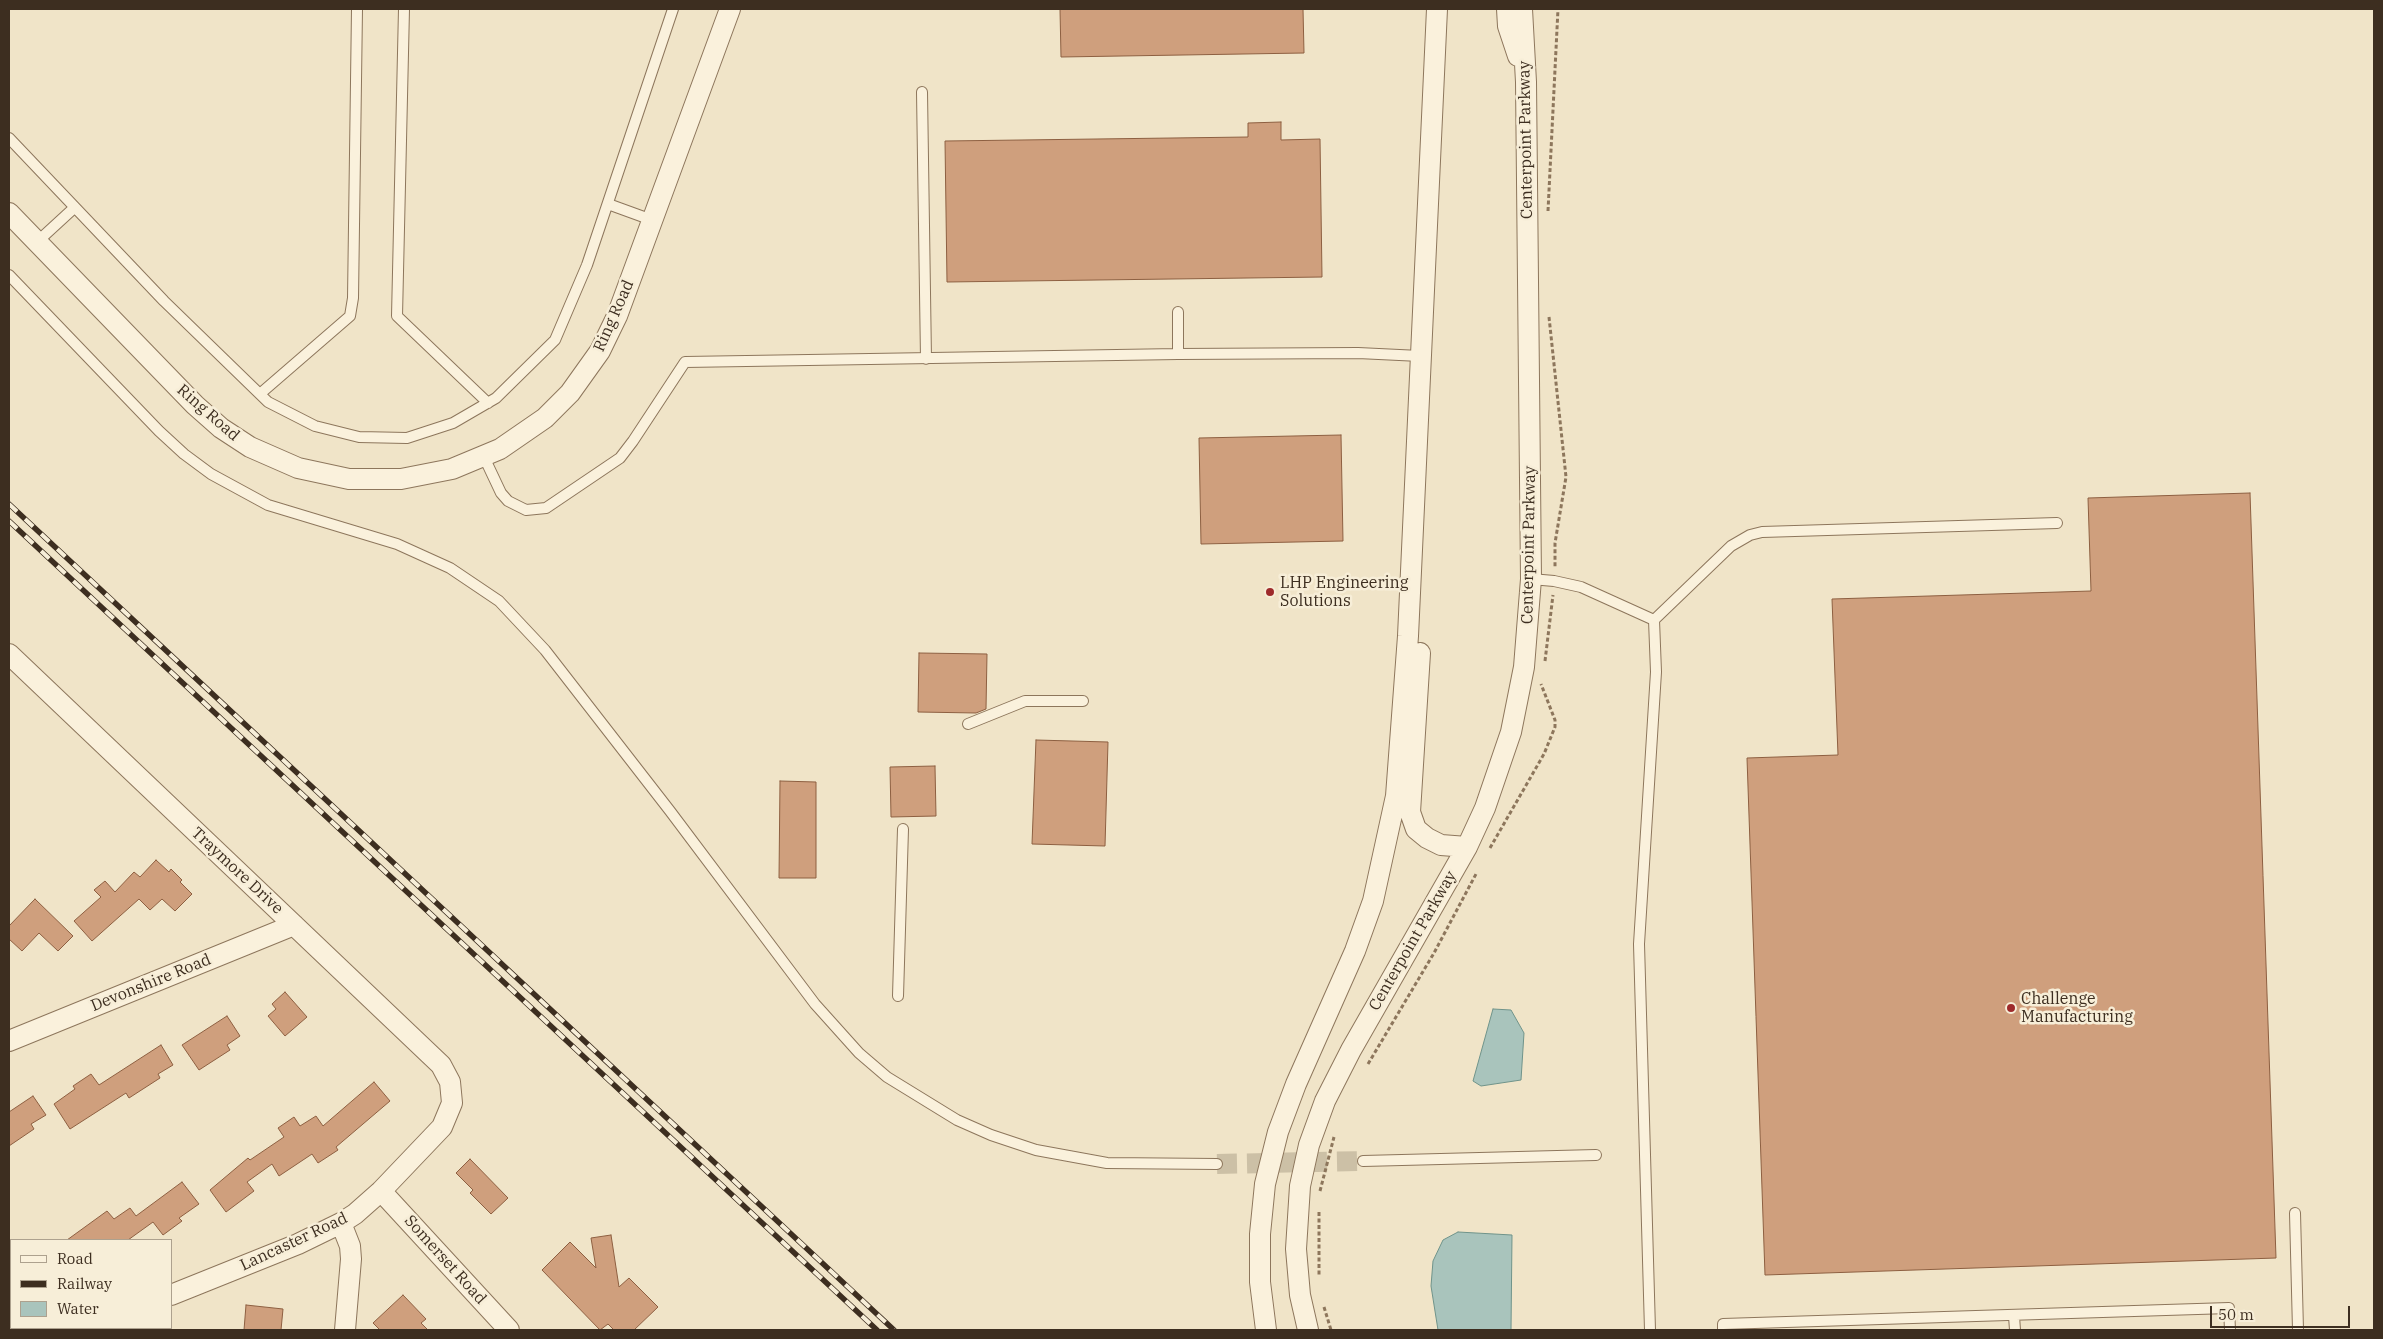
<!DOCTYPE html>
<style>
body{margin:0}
#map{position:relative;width:2383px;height:1339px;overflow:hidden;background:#f0e4c8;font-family:"IBM Plex Serif",serif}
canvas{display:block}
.frame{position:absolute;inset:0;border:10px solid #3d2e20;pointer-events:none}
.legend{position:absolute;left:10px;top:1239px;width:162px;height:90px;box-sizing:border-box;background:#f7eed8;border:1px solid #ada18e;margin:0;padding:6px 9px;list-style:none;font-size:15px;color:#3d2e20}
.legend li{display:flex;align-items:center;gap:10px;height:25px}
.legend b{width:25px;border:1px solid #ada18e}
.scale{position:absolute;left:2210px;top:1306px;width:140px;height:22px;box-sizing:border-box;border:2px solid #3d2e20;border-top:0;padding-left:6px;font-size:15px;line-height:18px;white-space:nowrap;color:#3d2e20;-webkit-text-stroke:4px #f7eed8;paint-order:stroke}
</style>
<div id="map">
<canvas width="2383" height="1339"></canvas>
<div class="frame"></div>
<ul class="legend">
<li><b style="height:6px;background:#faf1dc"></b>Road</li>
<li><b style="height:6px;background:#3d2e20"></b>Railway</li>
<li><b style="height:14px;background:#a9c4bc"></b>Water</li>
</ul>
<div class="scale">50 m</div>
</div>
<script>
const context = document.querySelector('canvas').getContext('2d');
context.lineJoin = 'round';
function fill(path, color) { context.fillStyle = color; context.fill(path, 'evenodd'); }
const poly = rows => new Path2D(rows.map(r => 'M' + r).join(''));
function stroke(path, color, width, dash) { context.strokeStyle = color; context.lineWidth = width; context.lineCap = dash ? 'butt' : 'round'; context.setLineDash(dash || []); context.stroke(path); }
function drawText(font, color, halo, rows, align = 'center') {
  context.font = font + ' "IBM Plex Serif",serif'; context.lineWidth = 5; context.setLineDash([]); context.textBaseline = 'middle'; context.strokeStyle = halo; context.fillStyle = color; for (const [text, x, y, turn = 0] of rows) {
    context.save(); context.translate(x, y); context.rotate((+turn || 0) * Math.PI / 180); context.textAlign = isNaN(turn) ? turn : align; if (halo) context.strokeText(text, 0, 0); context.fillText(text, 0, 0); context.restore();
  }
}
const water = poly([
 [1493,1009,1511,1010,1524,1033,1521,1080,1481,1086,1473,1081,1493,1009],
 [1458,1232,1512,1235,1511,1330,1438,1330,1431,1286,1433,1261,1443,1240,1458,1232]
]);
const building = poly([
 [1060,9,1303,9,1304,53,1061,57,1060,9],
 [1281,122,1281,140,1320,139,1322,277,947,282,945,141,1248,137,1248,123,1281,122],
 [1341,435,1343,541,1201,544,1199,438,1341,435],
 [2250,493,2276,1258,1765,1275,1747,758,1838,755,1832,599,2091,591,2088,498,2250,493],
 [919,653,987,654,986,709,976,713,918,712,919,653],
 [1036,740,1108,742,1105,846,1032,844,1036,740],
 [935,766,936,816,891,817,890,767,935,766],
 [780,781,816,782,816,878,779,878,780,781],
 [156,860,169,872,171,869,182,880,180,882,192,894,175,911,162,899,150,910,139,899,92,941,74,921,101,897,94,890,105,881,115,892,134,872,140,877,156,860],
 [35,899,73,936,58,951,39,933,22,951,9,939,9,926,35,899],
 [285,992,307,1017,285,1036,268,1016,276,1009,272,1004,285,992],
 [227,1016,240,1036,227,1045,230,1050,199,1070,182,1045,227,1016],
 [161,1045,173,1065,158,1074,160,1078,129,1098,126,1093,70,1129,54,1104,75,1089,73,1086,91,1074,99,1085,161,1045],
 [374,1082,390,1101,336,1147,338,1150,318,1163,312,1154,279,1176,272,1164,247,1182,254,1191,226,1212,210,1190,248,1158,250,1160,284,1137,278,1128,294,1117,300,1126,316,1116,323,1126,374,1082],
 [33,1096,46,1115,31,1124,34,1129,9,1146,9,1112,33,1096],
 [470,1159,508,1198,491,1214,470,1193,473,1190,456,1173,470,1159],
 [182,1182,199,1204,179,1218,182,1221,163,1235,153,1222,128,1240,67,1240,107,1211,114,1219,130,1208,136,1216,182,1182],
 [611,1235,619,1287,629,1278,658,1307,634,1330,614,1330,608,1324,600,1330,542,1270,570,1242,596,1268,591,1238,611,1235],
 [403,1295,426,1319,421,1323,428,1330,380,1330,373,1323,403,1295],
 [246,1305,283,1309,281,1330,244,1330,246,1305]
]);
const streetTunnel = poly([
 [1217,1164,1363,1161]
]);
const path = poly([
 [1548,211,1558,9],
 [1549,317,1566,477,1555,543,1555,567],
 [1545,661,1553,595],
 [1490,848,1544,754,1555,727,1555,720,1541,684],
 [1368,1064,1434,953,1476,874],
 [1320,1191,1334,1137],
 [1319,1212,1319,1276],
 [1324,1307,1331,1330]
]);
const lane = poly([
 [404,9,397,316,488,403],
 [922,92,926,359],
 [9,138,164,301,268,402,315,426,359,437,407,438,453,423,496,398,555,340,587,265,673,9],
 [608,204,652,220],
 [37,242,74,208],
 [9,275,159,431,184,454,211,474,268,505,397,544,450,568,499,601,545,650,670,811,815,1004,859,1053,887,1077,957,1120,991,1135,1036,1150,1107,1163,1217,1164],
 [1178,312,1178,354],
 [261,393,350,316,353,298,357,9],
 [484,457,501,493,508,501,526,510,546,508,620,458,633,441,685,362,1178,354,1358,353,1420,356],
 [1531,579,1554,581,1581,587,1654,620,1656,672,1639,944,1650,1330],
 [1654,620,1731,546,1750,535,1762,532,2057,523],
 [968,724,1025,701,1083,701],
 [898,996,903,829],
 [1363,1161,1596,1155],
 [2295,1213,2298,1330],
 [2014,1316,2015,1330],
 [1723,1330,1723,1324,2229,1308,2230,1330]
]);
const street = poly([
 [1507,9,1508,26,1518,56],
 [9,213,195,405,221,428,250,447,298,468,349,479,401,479,452,469,500,449,545,418,570,393,600,351,617,316,730,9],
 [1420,653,1410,812,1416,829,1427,838,1441,845,1467,847],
 [9,654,441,1065,450,1082,452,1103,442,1127,381,1191,355,1214,341,1223,298,1244,171,1295],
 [9,1041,294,925],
 [381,1191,509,1330],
 [341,1223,350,1246,351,1259,345,1330],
 [100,1330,104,1328],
 [1266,1330,1260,1282,1260,1234,1265,1184,1278,1132,1296,1084,1355,951,1373,901,1396,796,1408,636,1437,9],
 [1308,1330,1300,1295,1296,1249,1300,1186,1309,1145,1325,1101,1351,1050,1467,847,1485,808,1511,732,1524,667,1531,579,1526,82,1522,9]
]);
const rail = poly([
 [9,504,894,1330],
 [9,521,877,1330]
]);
const markers = [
 [1270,592,5,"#9e2a2b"],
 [2011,1008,5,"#9e2a2b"]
];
const streetNames = [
 ["Centerpoint Parkway",1526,140,-91],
 ["Ring Road",614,316,-66],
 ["Ring Road",208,413,41],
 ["Centerpoint Parkway",1529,545,-89],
 ["Traymore Drive",237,871,43],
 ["Centerpoint Parkway",1413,941,-60],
 ["Devonshire Road",151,983,-22],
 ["Lancaster Road",294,1242,-25],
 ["Somerset Road",445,1260,48]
];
const poiNames = [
 ["LHP Engineering",1280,583],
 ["Solutions",1280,601],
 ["Challenge",2021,999],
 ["Manufacturing",2021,1017]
];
fill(water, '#a9c4bc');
stroke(water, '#6f938a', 1);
fill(building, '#cf9f7d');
stroke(building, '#8d5f41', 1);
stroke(streetTunnel, '#ccc0a6', 20, [20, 10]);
stroke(lane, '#8d765c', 12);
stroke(street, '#8d765c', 22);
stroke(path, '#8d765c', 3, [4, 2.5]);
stroke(lane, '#faf1dc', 10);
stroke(street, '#faf1dc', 20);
stroke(rail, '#3d2e20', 5.5);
stroke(rail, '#f7eed8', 4, [11]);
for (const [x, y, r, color] of markers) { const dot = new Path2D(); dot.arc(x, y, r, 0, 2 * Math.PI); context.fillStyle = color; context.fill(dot); stroke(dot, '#f7eed8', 2); }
drawText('16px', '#3d2e20', '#f7eed8', streetNames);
drawText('16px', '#3d2e20', '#f7eed8', poiNames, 'left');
</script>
